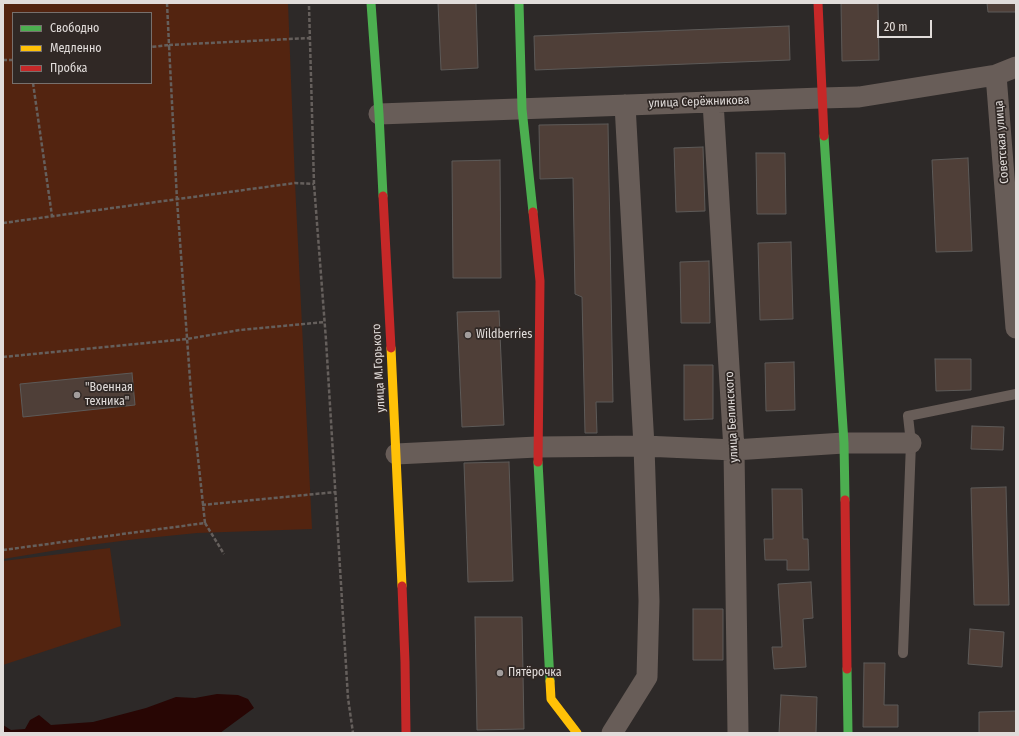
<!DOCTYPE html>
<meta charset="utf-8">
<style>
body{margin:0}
#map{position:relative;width:1019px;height:736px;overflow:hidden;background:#2d2928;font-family:"Fira Sans Condensed",sans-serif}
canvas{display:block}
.frame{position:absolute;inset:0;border:4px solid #e1dcda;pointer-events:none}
.legend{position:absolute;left:12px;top:12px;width:140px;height:72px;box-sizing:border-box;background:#302825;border:1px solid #77706d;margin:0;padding:5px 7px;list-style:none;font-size:12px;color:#e1dcda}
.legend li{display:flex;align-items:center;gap:8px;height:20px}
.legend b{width:20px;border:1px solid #77706d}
.scale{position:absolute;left:877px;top:20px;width:55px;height:18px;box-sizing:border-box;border:2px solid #e1dcda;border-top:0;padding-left:5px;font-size:12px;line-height:14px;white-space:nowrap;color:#e1dcda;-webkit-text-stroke:3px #302825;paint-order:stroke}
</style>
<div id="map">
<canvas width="1019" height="736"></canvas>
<div class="frame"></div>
<ul class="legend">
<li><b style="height:5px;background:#4caf50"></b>Свободно</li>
<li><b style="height:5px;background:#ffc107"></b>Медленно</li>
<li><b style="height:5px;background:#c62828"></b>Пробка</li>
</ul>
<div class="scale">20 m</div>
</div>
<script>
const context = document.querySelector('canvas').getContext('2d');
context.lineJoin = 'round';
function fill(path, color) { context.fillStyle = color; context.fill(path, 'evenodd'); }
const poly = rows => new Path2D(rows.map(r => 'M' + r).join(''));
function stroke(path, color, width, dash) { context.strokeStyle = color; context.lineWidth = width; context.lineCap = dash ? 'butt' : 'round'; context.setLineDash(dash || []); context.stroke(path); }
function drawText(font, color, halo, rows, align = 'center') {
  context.font = font + ' "Fira Sans Condensed",sans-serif'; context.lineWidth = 3.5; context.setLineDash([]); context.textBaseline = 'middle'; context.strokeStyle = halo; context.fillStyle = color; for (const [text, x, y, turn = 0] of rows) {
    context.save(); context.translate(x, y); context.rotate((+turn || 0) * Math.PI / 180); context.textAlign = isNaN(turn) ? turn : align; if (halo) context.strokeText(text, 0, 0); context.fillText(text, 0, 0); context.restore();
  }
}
const green = poly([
 [3,3,288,3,295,183,312,529,197,533,137,539,82,546,3,559],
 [13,13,151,13,151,83,13,83],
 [110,548,121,626,3,665,3,561]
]);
const water = poly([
 [217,694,238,695,248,699,254,708,220,733,3,733,3,725,11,730,25,729,30,720,39,715,51,725,93,722,146,708,176,697,195,698]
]);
const building = poly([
 [438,3,476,3,478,68,441,70,438,3],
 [841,3,878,3,879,60,842,61,841,3],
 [987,3,1016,3,1016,12,988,12,987,3],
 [789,26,790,60,535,70,534,36,789,26],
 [608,124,613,402,596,402,597,433,585,433,582,297,575,294,573,178,540,179,539,125,608,124],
 [703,147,705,211,676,212,674,148,703,147],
 [756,153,785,153,786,214,757,214,756,153],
 [968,158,972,251,936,252,932,160,968,158],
 [500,160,501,278,453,278,452,161,500,160],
 [791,242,793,319,760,320,758,243,791,242],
 [709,261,710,323,681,323,680,262,709,261],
 [499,311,504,425,462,427,457,312,499,311],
 [935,359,971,359,971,390,936,391,935,359],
 [794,362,795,410,766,411,765,363,794,362],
 [684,365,713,365,713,419,684,420,684,365],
 [132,373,135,405,23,417,20,384,132,373],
 [972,426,1004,427,1003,450,971,449,972,426],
 [509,462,513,581,468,582,464,463,509,462],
 [1006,487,1009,605,974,605,971,488,1006,487],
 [772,489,802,489,803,539,808,539,809,570,787,570,787,560,765,560,764,539,773,539,772,489],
 [811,582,813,618,803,619,806,667,774,669,772,647,782,647,778,584,811,582],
 [693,609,723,609,723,660,693,660,693,609],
 [475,617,522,617,524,729,477,730,475,617],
 [970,629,1004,632,1002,667,968,664,970,629],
 [864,663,885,663,884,705,898,705,898,727,863,727,864,663],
 [781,695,817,697,816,733,779,733,781,695],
 [1016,711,1016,733,979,733,979,712,1016,711]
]);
const path = poly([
 [167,3,169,45,310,38],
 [309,6,314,184,326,340,348,698,353,733],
 [3,60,13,60],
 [33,83,52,216],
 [3,223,295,183,314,184],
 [3,357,187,339,240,330,325,322],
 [202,505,336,492],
 [205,523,224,554],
 [3,550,205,523,191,393,177,200,169,45,151,47]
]);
const lane = poly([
 [903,653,911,443,908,416,1016,394]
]);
const street = poly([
 [996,75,1016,328],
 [713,102,734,450,738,733],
 [379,114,821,98,859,97,996,75,1016,67],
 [396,454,537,447,644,446,734,450,844,443,911,443],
 [612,733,647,677,649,601,644,446,625,105]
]);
const fast = poly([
 [371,3,379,114,383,196],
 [519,3,522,109,533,212],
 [824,136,844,443,845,500],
 [538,462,550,681],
 [847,669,848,733]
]);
const slow = poly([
 [391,348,402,586],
 [550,681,551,699,577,733]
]);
const jam = poly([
 [818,3,824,136],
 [383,196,391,348],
 [533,212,540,281,538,462],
 [845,500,847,669],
 [402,586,405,662,406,733]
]);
const markers = [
 [468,335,4,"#a29d9c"],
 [77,395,4,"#a29d9c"],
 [500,673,4,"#a29d9c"]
];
const streetNames = [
 ["улица Серёжникова",699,102,-2],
 ["Советская улица",1002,142,-94],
 ["улица М.Горького",379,368,-93],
 ["улица Белинского",732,417,-93]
];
const poiNames = [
 ["Wildberries",476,335],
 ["\"Военная",85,388],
 ["техника\"",85,402],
 ["Пятёрочка",508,673]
];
fill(green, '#532410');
fill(water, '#280604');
fill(building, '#4f3f38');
stroke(building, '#5d5a58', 1);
stroke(path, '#655f5c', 2.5, [4, 2]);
stroke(lane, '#685d58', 10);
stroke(street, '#685d58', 21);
stroke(fast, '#4caf50', 9);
stroke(slow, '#ffc107', 9);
stroke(jam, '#c62828', 9);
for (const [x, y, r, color] of markers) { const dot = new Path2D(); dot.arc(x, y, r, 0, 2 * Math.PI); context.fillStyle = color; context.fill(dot); stroke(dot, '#302825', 1.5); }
drawText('12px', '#e1dcda', '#302825', streetNames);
drawText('12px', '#e1dcda', '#302825', poiNames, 'left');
</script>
